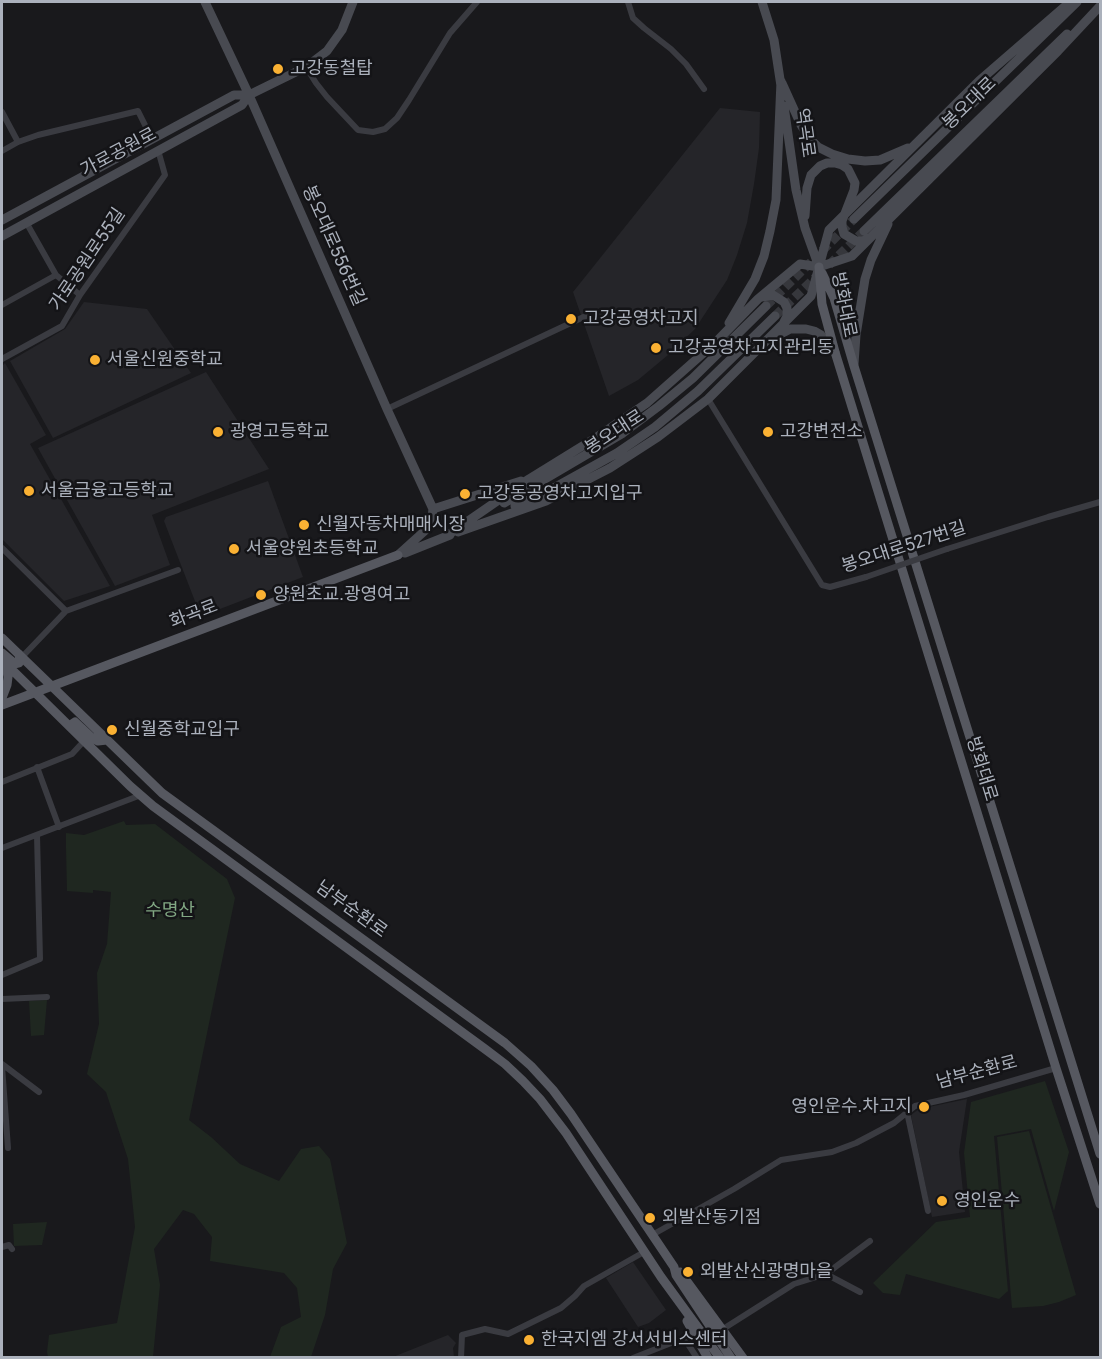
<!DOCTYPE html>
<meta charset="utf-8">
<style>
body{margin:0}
#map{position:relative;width:1102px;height:1359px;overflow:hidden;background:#19191c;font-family:Roboto,sans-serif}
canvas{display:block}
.frame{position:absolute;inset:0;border:3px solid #abb1bc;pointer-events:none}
</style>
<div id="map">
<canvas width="1102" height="1359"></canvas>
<div class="frame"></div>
</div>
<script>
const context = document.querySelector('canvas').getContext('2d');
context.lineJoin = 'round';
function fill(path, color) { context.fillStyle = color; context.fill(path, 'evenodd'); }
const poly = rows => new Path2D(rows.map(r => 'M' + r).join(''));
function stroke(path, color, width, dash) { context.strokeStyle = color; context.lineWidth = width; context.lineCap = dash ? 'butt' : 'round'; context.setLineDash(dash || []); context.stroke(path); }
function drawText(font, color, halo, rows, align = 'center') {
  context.font = font + ' Roboto,"Noto Sans KR",sans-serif'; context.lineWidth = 5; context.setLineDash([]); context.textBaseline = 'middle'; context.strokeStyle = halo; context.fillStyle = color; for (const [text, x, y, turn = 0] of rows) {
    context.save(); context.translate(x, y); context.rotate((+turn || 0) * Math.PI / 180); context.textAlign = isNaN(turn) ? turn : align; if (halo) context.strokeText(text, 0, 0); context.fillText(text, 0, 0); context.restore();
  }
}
const built = poly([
 [720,108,760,112,759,148,754,184,747,223,737,255,727,280,695,329,668,355,638,380,609,396,573,292],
 [84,302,147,309,191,373,53,438,10,361,65,329],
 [5,363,46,435,30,444,110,586,64,601,2,539,2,366],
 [206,372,269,469,152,515,170,565,115,586,38,448],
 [268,481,303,577,207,614,198,609,164,521,166,517],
 [967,1099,959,1152,965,1212,932,1217,911,1115,919,1109],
 [633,1262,666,1310,649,1323,638,1327,606,1278],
 [448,1335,456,1343,453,1348,454,1357,393,1357]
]);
const green = poly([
 [124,821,126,825,155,824,227,879,235,898,189,1120,211,1137,240,1164,279,1181,301,1149,319,1146,330,1159,347,1243,333,1269,325,1315,311,1357,270,1357,281,1327,301,1317,297,1288,284,1273,210,1261,212,1237,194,1214,183,1210,154,1249,160,1285,153,1357,48,1357,47,1352,49,1335,117,1323,135,1227,128,1159,106,1092,87,1074,99,1024,97,973,107,944,111,892,93,890,93,893,67,891,66,848,66,833,84,835],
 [47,1000,44,1035,31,1036,29,1001],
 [1045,1081,1069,1152,1054,1211,1031,1129,994,1136,1008,1291,999,1299,906,1274,900,1295,883,1293,873,1283,936,1222,970,1217,964,1153,971,1102],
 [1029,1131,1076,1295,1059,1302,1043,1306,1012,1308,997,1137],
 [47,1222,42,1245,14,1246,13,1224]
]);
const secondaryTunnel = poly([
 [822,251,854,219],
 [829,265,864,231],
 [766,306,812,261],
 [775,316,819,274]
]);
const street = poly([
 [628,2,633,18,644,28,671,49,686,64,704,89],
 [306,67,316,83,327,97,358,130,373,132,385,129,397,118,409,100,450,33,477,2],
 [2,112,18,142],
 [2,151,18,142,38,135,138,111,152,139],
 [26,222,56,275,80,295],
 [2,305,56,275],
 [2,359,62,326,80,295,165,175,158,150],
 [708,399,822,585,830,587,866,577],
 [387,409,590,314],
 [2,548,66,611],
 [947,549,1048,517,1100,502],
 [22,657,66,611,178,570],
 [37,767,59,827],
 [2,782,72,754,84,741],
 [2,848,141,795],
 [2,975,40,959,37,835],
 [2,999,47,997],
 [2,1064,39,1092],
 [2,1066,8,1148],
 [907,1112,928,1211],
 [652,1235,734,1189,781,1160,832,1152,856,1143,894,1123,915,1106,964,1095,1056,1068],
 [2,1247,9,1245,12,1249],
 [826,1274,870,1241],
 [723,1329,794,1284,826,1274,860,1292],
 [684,1338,697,1358],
 [461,1358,462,1335,485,1329,508,1334,561,1308,575,1296,584,1286,644,1252],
 [633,1358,694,1334]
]);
const secondary = poly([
 [205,2,249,95,387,409,433,509,432,517,429,527,398,555],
 [762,2,774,40,781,86],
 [782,83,801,125,809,138,818,147,832,154,848,159,865,161,880,160,908,148],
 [784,106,796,190,805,228,819,267],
 [805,216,807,188,811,175,820,166,827,163,835,163,842,165,848,169,855,183,854,190,842,221,842,227,844,234,856,241,863,241,869,238],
 [854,219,1077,2],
 [2,220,234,95,249,95],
 [864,231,1067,34],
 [2,236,242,105,249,95,306,67,327,51,342,30,353,2],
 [762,297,773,295,784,302,787,308,787,316,784,322],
 [729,323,755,279,764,256,770,231,776,200,781,81],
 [777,336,790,329,806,329,814,331,821,335,835,352],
 [854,364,856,335,865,279,871,260,888,224],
 [504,503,623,433,659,406,693,378,766,306],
 [515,506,543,494,617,453,655,427,698,391,775,316],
 [433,509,521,481],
 [458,532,546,501,610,468,658,437,708,399,811,296,829,230,979,81,1070,2],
 [445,537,529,479,597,437,647,403,717,341,758,299,800,264,819,267,852,256,1058,51,1100,6],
 [405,553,450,535]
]);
const primary = poly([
 [819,267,822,304,835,352,1056,1068,1100,1204],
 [822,273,834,298,854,366,1100,1154],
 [2,638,162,793,505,1043,531,1066,553,1090,571,1114,674,1267,676,1275,731,1358],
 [2,653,15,664,19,663,20,661,19,654],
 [2,660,130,786,153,806,485,1049,505,1064,523,1081,540,1099,566,1133,661,1277,720,1358],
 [2,698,7,685,8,677,6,665],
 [2,705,398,555],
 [71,728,72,724,75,722,91,737,98,741,107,740],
 [680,1272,743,1358],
 [687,1321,708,1358]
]);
const streetBridge = poly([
 [866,577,947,549]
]);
const markers = [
 [278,69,6,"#fab133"],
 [571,319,6,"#fab133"],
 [656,348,6,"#fab133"],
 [95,360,6,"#fab133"],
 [218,432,6,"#fab133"],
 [768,432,6,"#fab133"],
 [29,491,6,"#fab133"],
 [465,494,6,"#fab133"],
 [304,525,6,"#fab133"],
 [234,549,6,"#fab133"],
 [261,595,6,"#fab133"],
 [112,730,6,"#fab133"],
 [924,1107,6,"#fab133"],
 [942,1201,6,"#fab133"],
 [650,1218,6,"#fab133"],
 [688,1272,6,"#fab133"],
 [529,1340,6,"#fab133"]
];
const poiNames = [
 ["고강동철탑",290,69],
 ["고강공영차고지",583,319],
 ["고강공영차고지관리동",668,348],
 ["서울신원중학교",107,360],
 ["광영고등학교",230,432],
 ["고강변전소",780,432],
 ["서울금융고등학교",41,491],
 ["고강동공영차고지입구",477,494],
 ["신월자동차매매시장",316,525],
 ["서울양원초등학교",246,549],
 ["양원초교.광영여고",273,595],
 ["신월중학교입구",124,730],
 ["영인운수.차고지",912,1107,"right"],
 ["영인운수",954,1201],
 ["외발산동기점",662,1218],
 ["외발산신광명마을",700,1272],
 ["한국지엠 강서서비스센터",541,1340]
];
const streetNames = [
 ["봉오대로",970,104,-44],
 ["역곡로",804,133,82],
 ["가로공원로",119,153,-28],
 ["봉오대로556번길",333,246,66],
 ["가로공원로55길",88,260,-56],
 ["방화대로",843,305,79],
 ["봉오대로",615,433,-33],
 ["봉오대로527번길",904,548,-18],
 ["화곡로",194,615,-21],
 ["방화대로",981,769,73],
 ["남부순환로",351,910,36],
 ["남부순환로",977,1073,-15]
];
const parkNames = [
 ["수명산",170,911]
];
fill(built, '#252529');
fill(green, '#1f2720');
stroke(secondaryTunnel, '#36373c', 9, [9, 4.5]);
stroke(street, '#3a3b41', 6);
stroke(secondary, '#484a51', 9);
stroke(primary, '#565860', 9);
stroke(streetBridge, '#3a3b41', 6);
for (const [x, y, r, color] of markers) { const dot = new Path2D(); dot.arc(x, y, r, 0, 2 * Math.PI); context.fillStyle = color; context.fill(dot); stroke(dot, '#141417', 2); }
drawText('18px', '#abb1bc', '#141417', poiNames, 'left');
drawText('18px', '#abb1bc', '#141417', streetNames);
drawText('18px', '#81a783', '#141417', parkNames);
</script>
